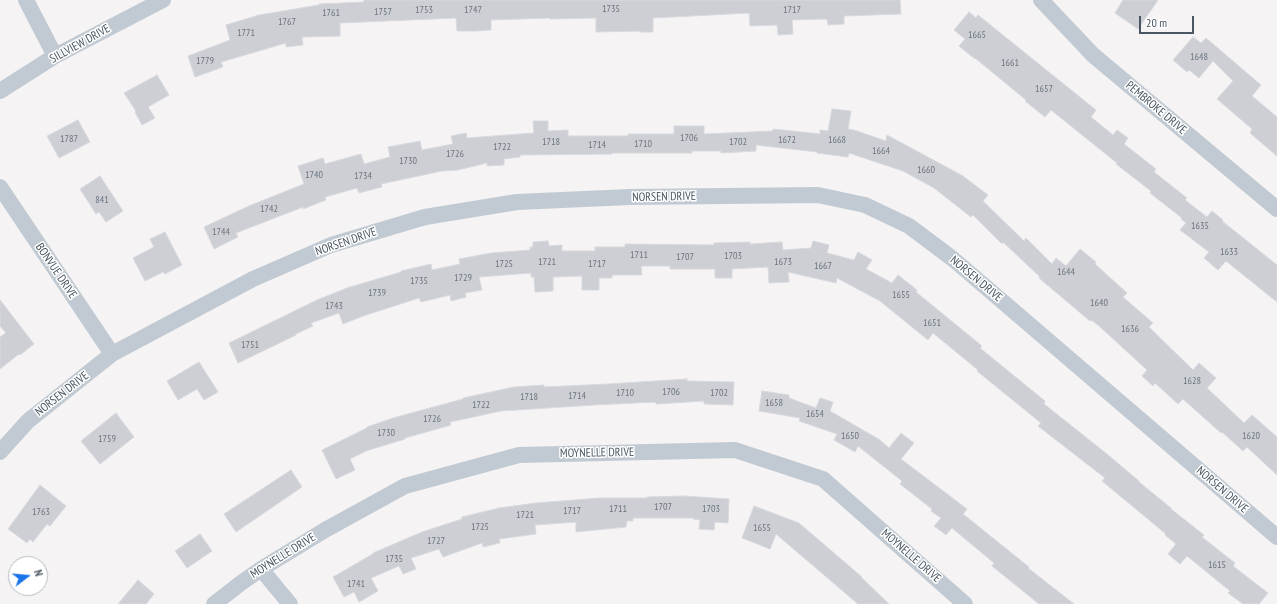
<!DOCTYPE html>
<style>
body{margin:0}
#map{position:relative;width:1277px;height:604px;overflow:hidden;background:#f5f3f3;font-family:"PT Sans Narrow",sans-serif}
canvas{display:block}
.north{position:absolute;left:8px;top:556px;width:40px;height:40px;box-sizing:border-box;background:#fff;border:1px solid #b7bbc0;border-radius:50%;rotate:74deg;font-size:11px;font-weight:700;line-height:16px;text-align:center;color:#4a5661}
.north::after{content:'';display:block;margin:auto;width:14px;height:18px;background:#1a73e8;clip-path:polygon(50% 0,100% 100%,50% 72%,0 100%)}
.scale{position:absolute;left:1139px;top:16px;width:55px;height:18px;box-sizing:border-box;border:2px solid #4a5661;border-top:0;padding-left:5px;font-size:12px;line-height:14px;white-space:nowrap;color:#4a5661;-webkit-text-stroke:3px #fff;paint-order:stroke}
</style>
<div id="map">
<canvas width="1277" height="604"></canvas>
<div class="north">N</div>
<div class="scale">20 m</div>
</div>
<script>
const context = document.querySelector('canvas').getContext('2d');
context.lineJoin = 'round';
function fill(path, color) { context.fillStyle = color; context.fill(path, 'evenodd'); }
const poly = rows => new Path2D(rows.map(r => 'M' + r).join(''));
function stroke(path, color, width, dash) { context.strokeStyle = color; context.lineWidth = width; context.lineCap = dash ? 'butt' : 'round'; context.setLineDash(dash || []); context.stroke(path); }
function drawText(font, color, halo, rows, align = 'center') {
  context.font = font + ' "PT Sans Narrow",sans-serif'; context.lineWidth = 3; context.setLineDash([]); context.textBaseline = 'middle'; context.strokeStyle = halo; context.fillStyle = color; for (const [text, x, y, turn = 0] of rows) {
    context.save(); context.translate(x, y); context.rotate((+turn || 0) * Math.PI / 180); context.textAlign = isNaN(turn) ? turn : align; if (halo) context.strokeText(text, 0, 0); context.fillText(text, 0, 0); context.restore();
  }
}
const building = poly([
 [364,0,900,0,901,14,844,16,844,24,828,25,827,19,792,20,793,34,778,35,777,25,750,26,749,13,653,18,653,32,640,32,639,31,596,32,596,18,550,19,550,18,491,20,491,30,476,31,457,31,456,18,340,23,340,36,302,37,303,45,286,47,286,43,221,62,223,67,195,77,188,56,230,40,226,25,259,15,319,5,319,4,364,2,364,0],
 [1123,0,1158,0,1138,29,1115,13,1123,0],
 [969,12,976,18,978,15,1096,110,1091,117,1113,135,1117,130,1128,138,1124,144,1156,169,1154,172,1187,198,1185,200,1207,217,1212,211,1223,220,1222,221,1277,265,1277,302,1226,261,1218,270,1204,258,1209,252,1180,230,1186,223,1181,219,1182,218,1150,193,1151,191,1116,164,1117,163,1051,110,1045,117,1025,101,1026,100,975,58,975,59,959,46,965,39,954,30,969,12],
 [1193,37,1201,43,1206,38,1261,85,1252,96,1277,117,1277,156,1250,133,1252,129,1217,99,1233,81,1213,61,1199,78,1189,70,1187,72,1173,60,1193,37],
 [157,75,169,95,148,107,155,118,142,125,135,112,136,111,124,93,157,75],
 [832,109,851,111,848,129,854,130,886,141,887,135,963,176,988,195,983,201,1024,241,1026,238,1052,264,1056,258,1066,266,1080,249,1096,262,1095,264,1127,293,1123,297,1153,323,1149,327,1193,370,1199,363,1216,378,1207,388,1244,423,1252,415,1277,437,1277,475,1247,447,1243,451,1222,432,1221,433,1183,399,1178,404,1155,383,1153,386,1142,376,1147,370,1098,325,1091,320,1090,321,1039,278,1040,277,1003,242,1002,244,973,215,971,217,934,188,903,171,849,153,848,157,817,153,817,152,756,145,756,151,721,153,721,151,692,151,692,153,612,153,612,154,520,155,520,157,504,159,504,165,487,166,487,163,458,170,442,171,381,184,382,187,359,193,357,188,325,197,326,200,303,209,303,207,236,233,238,237,214,249,204,227,249,206,304,184,298,166,323,158,325,164,361,154,364,164,390,157,388,147,420,141,422,150,453,144,451,136,466,133,467,138,534,133,533,121,548,121,548,131,568,130,568,136,628,136,628,134,674,134,674,126,704,126,704,134,773,131,773,129,820,134,820,130,828,131,832,109],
 [78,120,90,142,59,158,47,136,78,120],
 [100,176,123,211,106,222,99,212,96,214,80,189,100,176],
 [165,232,182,265,165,274,163,272,145,281,133,258,154,247,150,239,165,232],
 [548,241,549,246,562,245,562,251,595,251,595,247,625,247,625,244,714,245,714,243,750,242,750,244,782,242,783,250,811,248,813,241,829,245,827,253,854,260,858,252,872,260,866,269,892,283,898,275,917,290,916,292,982,346,980,348,1045,401,1044,404,1107,454,1139,481,1139,482,1171,508,1171,509,1204,535,1202,537,1235,563,1233,566,1268,593,1259,604,1243,604,1228,593,1230,591,1187,556,1180,564,1168,554,1176,544,1165,535,1166,534,1102,481,1105,478,1038,426,1041,423,977,371,978,370,933,333,928,340,880,301,837,278,836,283,788,272,789,282,769,283,768,267,732,269,732,278,715,278,715,269,670,269,670,266,641,266,642,275,612,275,612,278,599,278,599,290,582,290,582,276,553,277,553,291,535,292,534,277,531,277,531,273,479,277,482,290,465,293,466,297,451,301,450,295,421,302,419,298,363,316,343,324,339,313,311,323,313,326,296,334,296,335,238,363,229,343,317,300,347,288,401,272,401,271,431,264,432,270,460,264,459,259,491,253,530,250,530,247,533,247,533,242,548,241],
 [0,300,34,344,20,355,19,354,0,369,0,337,6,333,0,326,0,300],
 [199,362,218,392,204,400,197,389,178,400,167,381,199,362],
 [687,379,687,381,734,382,733,405,704,404,704,401,656,404,656,402,594,405,501,411,450,422,451,425,405,438,405,439,366,451,350,459,355,470,336,479,322,450,367,428,367,427,393,418,463,399,463,398,514,387,544,385,544,387,608,384,687,379],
 [762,391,789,395,789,398,816,408,820,398,833,402,830,411,880,440,889,448,901,433,914,443,901,459,967,509,963,514,1029,567,1028,568,1074,604,1039,604,992,566,994,563,952,528,946,535,934,526,941,518,931,511,932,509,900,484,902,481,858,446,855,452,834,440,837,434,799,421,800,418,759,411,762,391],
 [116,413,134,437,100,464,81,441,116,413],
 [291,470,302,487,236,532,224,514,291,470],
 [40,485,66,506,50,526,47,524,33,542,30,539,27,543,8,529,40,485],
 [684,496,729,499,728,523,715,522,714,530,699,529,700,520,693,519,694,518,633,518,633,521,627,521,626,527,576,532,576,522,535,525,536,534,499,539,500,543,483,547,482,543,443,557,439,549,411,558,416,569,403,574,399,566,371,578,378,591,359,602,354,592,344,597,333,577,373,554,373,553,422,532,462,519,462,517,499,508,536,503,599,498,648,498,647,497,684,496],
 [754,506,799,523,862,577,861,577,889,604,858,604,776,534,770,549,742,538,754,506],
 [200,534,212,551,187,568,175,551,200,534],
 [138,580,154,594,146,604,118,604,138,580]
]);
const minor = poly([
 [26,0,55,56],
 [1041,0,1093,55,1277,209],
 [0,91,55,56,163,0],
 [0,187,112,354],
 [0,452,28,421,112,354,253,279,331,245,425,217,517,202,630,197,818,195,865,205,909,226,953,259,1277,537],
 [261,569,290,604],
 [214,604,241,583,261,569,325,530,405,486,519,455,735,450,823,479,965,604]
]);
const numberNames = [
 ["1735",611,9],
 ["1753",424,10],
 ["1747",473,10],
 ["1717",792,10],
 ["1757",383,12],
 ["1761",331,13],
 ["1767",287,22],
 ["1771",246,33],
 ["1665",977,35],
 ["1648",1199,57],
 ["1779",205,61],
 ["1661",1010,63],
 ["1657",1044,89],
 ["1706",689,138],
 ["1787",69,139],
 ["1672",787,140],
 ["1668",837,140],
 ["1718",551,142],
 ["1702",738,142],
 ["1710",643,144],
 ["1714",597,145],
 ["1722",502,147],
 ["1664",881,151],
 ["1726",455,154],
 ["1730",408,161],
 ["1660",926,170],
 ["1740",314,175],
 ["1734",363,176],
 ["841",102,200],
 ["1742",269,209],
 ["1635",1200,226],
 ["1744",221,232],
 ["1633",1229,252],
 ["1711",639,255],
 ["1703",733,256],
 ["1707",685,257],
 ["1721",547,262],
 ["1673",783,262],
 ["1725",504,264],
 ["1717",597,264],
 ["1667",823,266],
 ["1644",1066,272],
 ["1729",463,278],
 ["1735",419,281],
 ["1739",377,293],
 ["1655",901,295],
 ["1640",1099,303],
 ["1743",334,306],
 ["1651",932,323],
 ["1636",1130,329],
 ["1751",250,345],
 ["1628",1192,381],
 ["1706",671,392],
 ["1710",625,393],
 ["1702",719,393],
 ["1714",577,396],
 ["1718",529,397],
 ["1658",774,403],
 ["1722",481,405],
 ["1654",815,414],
 ["1726",432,419],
 ["1730",386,433],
 ["1650",850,436],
 ["1620",1251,436],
 ["1759",107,439],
 ["1707",663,507],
 ["1711",618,509],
 ["1703",711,509],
 ["1717",572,511],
 ["1763",41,512],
 ["1721",525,515],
 ["1725",480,527],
 ["1655",762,528],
 ["1727",436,541],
 ["1735",394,559],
 ["1615",1217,565],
 ["1741",356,584]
];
const streetNames = [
 ["SILLVIEW DRIVE",80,44,-29],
 ["PEMBROKE DRIVE",1156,108,40],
 ["NORSEN DRIVE",664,197,-1],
 ["NORSEN DRIVE",346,242,-19],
 ["BONVUE DRIVE",56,271,56],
 ["NORSEN DRIVE",976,279,40],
 ["NORSEN DRIVE",62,394,-38],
 ["MOYNELLE DRIVE",597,453,-1],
 ["NORSEN DRIVE",1222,490,41],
 ["MOYNELLE DRIVE",283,556,-32],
 ["MOYNELLE DRIVE",911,556,41]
];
fill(building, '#cdcfd5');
stroke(building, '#d7d9de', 1);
stroke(minor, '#c1cad2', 16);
drawText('10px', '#6b747e', null, numberNames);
drawText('12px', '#4a5661', '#fff', streetNames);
</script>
